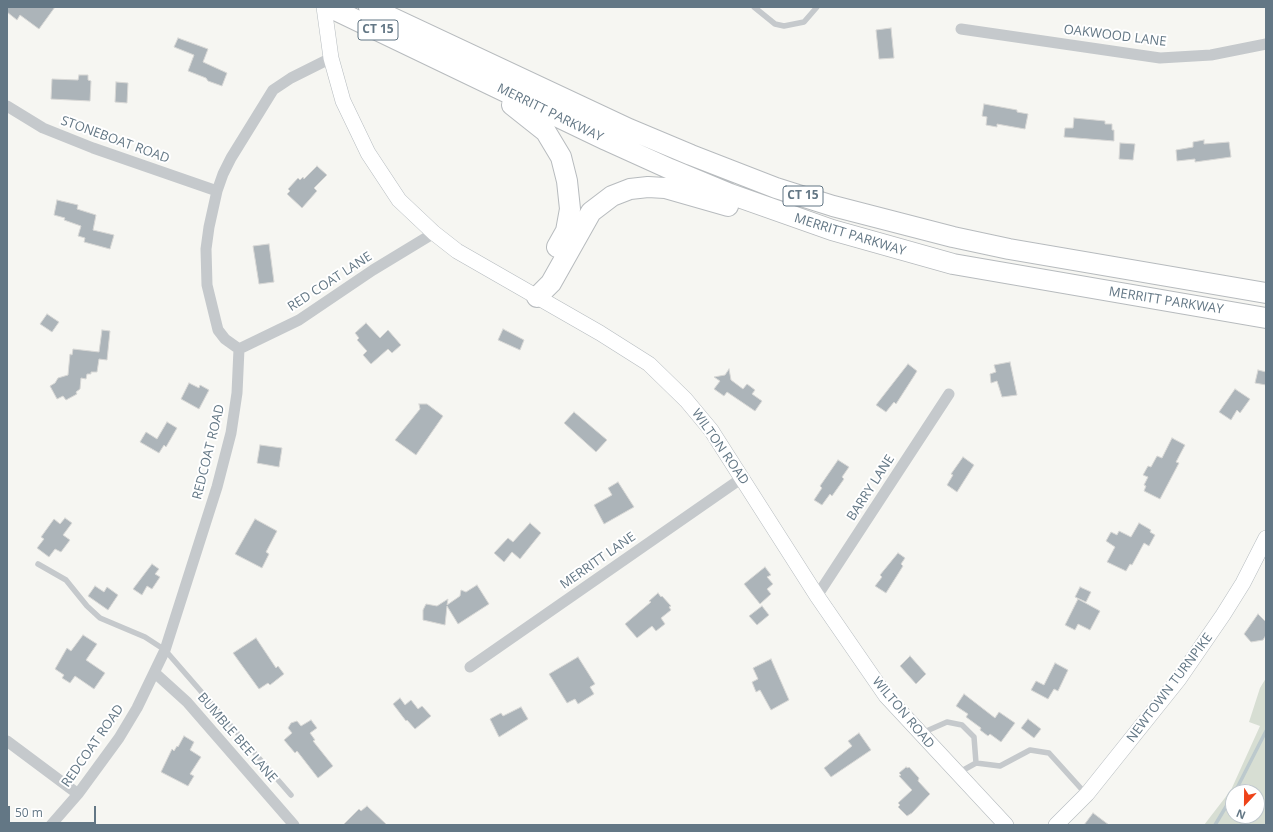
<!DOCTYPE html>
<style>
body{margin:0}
#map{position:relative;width:1273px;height:832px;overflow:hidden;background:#f6f6f2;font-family:"Open Sans",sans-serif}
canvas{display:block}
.frame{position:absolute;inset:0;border:8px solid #637785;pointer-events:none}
.north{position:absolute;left:1225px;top:784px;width:40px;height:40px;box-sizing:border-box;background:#fff;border:1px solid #c1c9ce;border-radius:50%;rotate:202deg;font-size:11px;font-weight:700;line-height:16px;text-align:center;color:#637785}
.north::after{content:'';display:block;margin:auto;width:14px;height:18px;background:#ee4319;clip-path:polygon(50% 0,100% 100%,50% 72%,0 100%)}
.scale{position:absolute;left:8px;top:806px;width:88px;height:18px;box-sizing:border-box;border:2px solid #637785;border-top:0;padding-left:5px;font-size:12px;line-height:14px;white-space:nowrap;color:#637785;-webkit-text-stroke:3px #fff;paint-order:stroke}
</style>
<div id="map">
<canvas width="1273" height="832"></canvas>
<div class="frame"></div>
<div class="north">N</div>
<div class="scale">50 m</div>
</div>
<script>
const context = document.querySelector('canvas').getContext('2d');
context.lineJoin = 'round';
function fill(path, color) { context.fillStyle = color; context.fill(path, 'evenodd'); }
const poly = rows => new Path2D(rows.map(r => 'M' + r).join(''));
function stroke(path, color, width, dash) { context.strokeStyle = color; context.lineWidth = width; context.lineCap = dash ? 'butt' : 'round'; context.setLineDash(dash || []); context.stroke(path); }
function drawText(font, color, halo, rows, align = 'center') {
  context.font = font + ' "Open Sans",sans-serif'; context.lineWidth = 4; context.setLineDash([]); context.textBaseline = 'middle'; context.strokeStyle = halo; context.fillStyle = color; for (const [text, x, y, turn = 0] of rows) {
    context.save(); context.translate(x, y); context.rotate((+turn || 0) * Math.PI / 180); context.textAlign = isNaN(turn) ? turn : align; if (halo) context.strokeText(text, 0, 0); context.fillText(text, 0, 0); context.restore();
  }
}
const green = poly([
 [1266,678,1266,825,1204,825,1231,790,1260,726,1249,722,1260,688],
 [1233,792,1257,792,1257,816,1233,816]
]);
const stream = poly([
 [1235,792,1266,731],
 [1215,825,1233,795]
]);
const building = poly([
 [7,7,55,7,39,29,20,15,17,20,7,12,7,7],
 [891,28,894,58,879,59,876,30,891,28],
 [178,38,208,49,203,62,227,73,222,86,208,81,206,78,188,71,194,55,174,47,178,38],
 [79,75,88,75,88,80,91,81,90,101,51,99,52,79,78,80,79,75],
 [116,82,128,83,127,103,115,102,116,82],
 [984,104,1017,110,1017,112,1028,114,1025,129,997,124,997,127,986,125,987,117,982,116,984,104],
 [1074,118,1105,121,1105,124,1112,124,1112,130,1114,130,1114,141,1064,137,1065,128,1073,128,1074,118],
 [1204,140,1204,144,1229,142,1231,157,1195,162,1195,159,1177,161,1176,150,1193,147,1193,142,1204,140],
 [1120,143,1135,144,1133,160,1119,159,1120,143],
 [317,166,327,175,314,188,317,191,302,208,287,194,290,191,288,189,298,178,300,180,303,177,304,179,317,166],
 [57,200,78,205,77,209,96,215,93,230,114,235,110,249,84,242,85,238,78,236,81,226,64,220,65,218,54,215,57,200],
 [269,244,274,282,259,284,253,246,269,244],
 [47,314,59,322,52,332,40,324,47,314],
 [366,323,380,338,388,330,401,345,392,353,388,349,371,364,363,355,367,351,357,340,359,338,355,333,366,323],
 [503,329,524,340,520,350,498,340,503,329],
 [102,330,110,331,107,360,99,359,97,372,91,372,91,374,87,374,86,379,81,378,80,389,76,392,77,394,66,400,63,396,57,399,50,386,55,383,58,378,68,375,70,354,72,355,73,349,99,352,102,330],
 [1010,362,1017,395,1002,397,997,381,991,383,990,374,996,372,994,365,1010,362],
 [908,364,917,371,914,376,896,404,894,402,886,412,876,405,908,364],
 [729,369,731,380,743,389,747,384,755,390,752,394,762,401,755,411,727,392,724,396,714,389,720,381,714,377,725,375,729,369],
 [1258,370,1266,372,1266,385,1255,383,1258,370],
 [189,383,199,388,200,385,209,390,199,409,181,399,189,383],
 [1235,389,1250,399,1240,413,1237,410,1231,420,1219,412,1235,389],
 [419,404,427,404,443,416,416,455,395,440,420,409,419,404],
 [574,412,607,440,596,452,564,423,574,412],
 [167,422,177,428,166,447,164,445,159,453,140,442,146,432,157,439,167,422],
 [1172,438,1185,445,1176,462,1179,463,1160,499,1144,491,1146,486,1144,485,1148,477,1143,475,1148,466,1151,467,1157,456,1162,458,1172,438],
 [260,445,282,448,279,467,257,463,260,445],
 [963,457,974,465,957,492,947,485,953,475,951,474,963,457],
 [838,460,849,467,842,477,844,479,832,496,830,494,822,505,814,500,822,488,820,486,838,460],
 [618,482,634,507,604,524,594,505,612,495,608,488,618,482],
 [65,518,72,523,63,535,70,540,61,552,55,549,49,557,37,548,44,539,41,537,54,519,60,524,65,518],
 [255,519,277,531,266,552,269,554,262,568,235,554,255,519],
 [530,523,541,533,520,559,512,552,504,562,494,553,508,538,513,542,530,523],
 [1139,523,1151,530,1150,532,1155,535,1149,546,1144,543,1132,565,1130,564,1126,571,1107,562,1115,547,1106,541,1111,532,1117,535,1119,531,1131,537,1139,523],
 [898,553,905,558,901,564,903,566,886,593,875,586,882,577,880,575,898,553],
 [152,564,159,569,155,574,160,577,152,589,147,586,142,595,133,589,152,564],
 [765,567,771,575,767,577,773,584,767,589,771,594,760,604,744,584,765,567],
 [477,585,489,604,458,624,447,606,445,625,423,620,423,610,426,604,437,606,448,599,447,605,460,596,461,590,466,592,477,585],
 [95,586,104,592,107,587,118,595,108,610,88,596,95,586],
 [1080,587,1091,592,1086,602,1075,597,1080,587],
 [658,593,661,597,662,596,671,606,669,607,671,610,661,618,665,624,656,631,652,626,637,638,625,624,651,602,649,601,658,593],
 [1078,599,1100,611,1090,630,1078,624,1075,630,1065,625,1078,599],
 [762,606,769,615,757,625,749,616,762,606],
 [1258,614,1266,622,1266,635,1263,640,1251,642,1244,634,1258,614],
 [83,635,97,644,86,660,105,673,94,689,75,676,70,683,62,678,64,675,55,669,67,648,71,651,83,635],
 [256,638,276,668,278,666,284,674,270,685,268,683,259,689,233,653,256,638],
 [910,656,926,674,916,684,900,666,910,656],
 [578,657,595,684,590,687,594,694,578,704,575,699,567,703,549,674,578,657],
 [771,659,789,700,771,710,760,690,756,692,752,682,758,679,753,668,771,659],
 [1055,663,1068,670,1058,691,1054,689,1048,699,1031,690,1036,681,1044,685,1055,663],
 [964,694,995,718,999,712,1015,723,1001,742,990,734,988,736,980,730,981,728,966,717,968,714,956,706,964,694],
 [400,698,405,705,411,700,418,709,422,706,431,716,415,729,407,720,406,721,393,704,400,698],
 [521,707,528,719,499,737,490,719,501,713,503,716,521,707],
 [1028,719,1041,729,1034,738,1021,728,1028,719],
 [311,720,317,728,310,733,315,740,313,741,333,766,318,778,297,751,295,753,284,740,292,733,288,728,291,723,297,721,301,726,311,720],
 [859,733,871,750,831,777,824,768,852,746,848,741,859,733],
 [184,736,194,742,190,750,201,757,190,774,194,776,188,786,161,772,172,749,174,751,177,746,178,747,184,736],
 [906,767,908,768,909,767,919,778,918,781,930,794,912,813,907,816,898,807,900,805,898,803,912,790,899,776,901,775,899,773,906,767],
 [367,806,387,825,343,825,359,809,361,811,367,806],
 [1093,813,1109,825,1084,825,1093,813]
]);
const lane = poly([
 [754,7,775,24,784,26,804,22,817,7],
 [38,564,66,580,87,606,100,618,145,637,165,650,291,795],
 [922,733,947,722,962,725,974,737,976,763],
 [958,773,976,763,1000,766,1030,750,1049,753,1086,794]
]);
const street = poly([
 [961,29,1160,58,1211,55,1266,44],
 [7,106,43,128,93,148,217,191],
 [239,349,225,339,218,330,207,285,206,249,209,227,217,191,223,174,231,158,273,90,291,78,331,58],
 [239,349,299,320,373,270,434,233],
 [817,596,949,394],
 [470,667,742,478],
 [155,673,187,702,294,825],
 [7,741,78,794],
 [51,825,78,794,119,738,137,708,165,650,217,487,231,433,237,393,239,349]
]);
const secondary = poly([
 [324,7,331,58,343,101,368,153,399,200,434,233,457,251,600,333,649,364,686,400,711,430,817,596,886,696,1006,825],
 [1056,825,1087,794,1179,679,1223,615,1243,583,1266,538]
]);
const highway = poly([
 [329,7,606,140,670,169,730,194,832,230,953,264,1266,318],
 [369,7,629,129,691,155,776,188,833,206,953,237,1009,249,1266,293],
 [512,105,546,132,561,157,567,181,570,209,566,231,557,247],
 [537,297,551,283,591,212,612,196,630,189,648,187,665,188,728,206]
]);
const shields = [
 [378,30,40],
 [803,196,40]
];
const shieldNames = [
 ["CT 15",378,30],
 ["CT 15",803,196]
];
const streetNames = [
 ["OAKWOOD LANE",1115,36,7],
 ["MERRITT PARKWAY",550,113,26],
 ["STONEBOAT ROAD",115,140,20],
 ["MERRITT PARKWAY",850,235,17],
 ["RED COAT LANE",330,282,-33],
 ["MERRITT PARKWAY",1166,301,9],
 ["WILTON ROAD",720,447,55],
 ["REDCOAT ROAD",209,452,-76],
 ["BARRY LANE",871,488,-57],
 ["MERRITT LANE",598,561,-35],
 ["NEWTOWN TURNPIKE",1170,688,-53],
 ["WILTON ROAD",903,713,50],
 ["BUMBLE BEE LANE",237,738,49],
 ["REDCOAT ROAD",93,746,-55]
];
fill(green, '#d7ded3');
stroke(stream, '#bcc9cd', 3.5);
fill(building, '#acb4b9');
stroke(building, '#d7d7d5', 1);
stroke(secondary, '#b5bbbf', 16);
stroke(highway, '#b7bbbe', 22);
stroke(lane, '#c5c9cc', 5.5);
stroke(street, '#c5c9cc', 11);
stroke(secondary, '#fff', 15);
stroke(highway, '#fff', 20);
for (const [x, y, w] of shields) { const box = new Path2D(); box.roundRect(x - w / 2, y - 10, w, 20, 3); context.fillStyle = '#fff'; context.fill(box); stroke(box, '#637785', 1); }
drawText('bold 12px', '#637785', null, shieldNames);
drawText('13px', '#637785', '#fff', streetNames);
</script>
